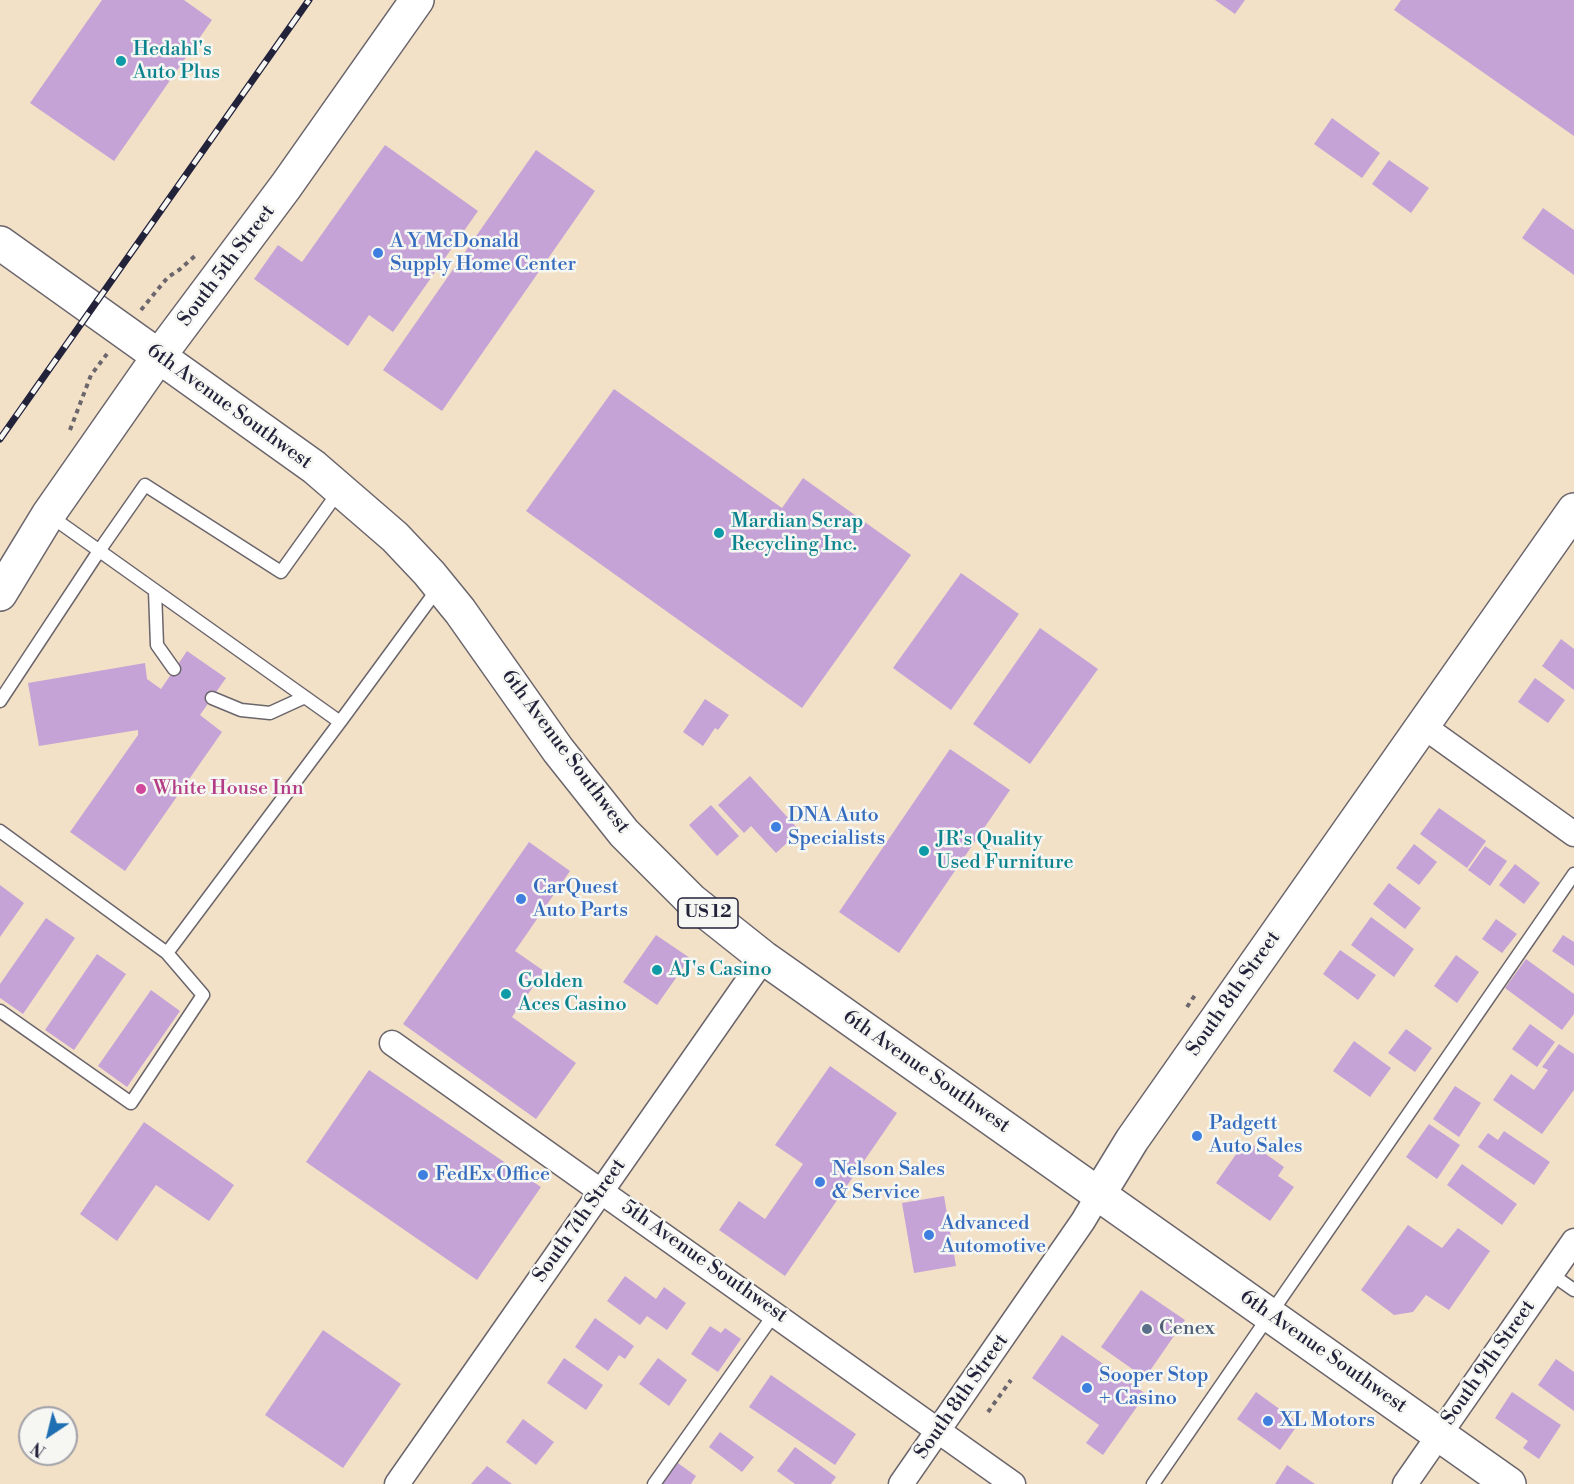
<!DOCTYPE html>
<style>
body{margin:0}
#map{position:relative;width:1574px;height:1484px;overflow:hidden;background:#f2e1c7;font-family:"Libre Bodoni",serif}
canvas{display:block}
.north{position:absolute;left:18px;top:1406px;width:60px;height:60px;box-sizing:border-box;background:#f6f6f2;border:2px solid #a1a1a9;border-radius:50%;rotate:215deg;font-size:16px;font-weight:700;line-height:24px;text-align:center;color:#22223b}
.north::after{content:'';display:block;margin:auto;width:21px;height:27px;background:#1f6fb2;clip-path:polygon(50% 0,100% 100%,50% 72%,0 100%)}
</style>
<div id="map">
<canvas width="1574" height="1484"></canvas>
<div class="north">N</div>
</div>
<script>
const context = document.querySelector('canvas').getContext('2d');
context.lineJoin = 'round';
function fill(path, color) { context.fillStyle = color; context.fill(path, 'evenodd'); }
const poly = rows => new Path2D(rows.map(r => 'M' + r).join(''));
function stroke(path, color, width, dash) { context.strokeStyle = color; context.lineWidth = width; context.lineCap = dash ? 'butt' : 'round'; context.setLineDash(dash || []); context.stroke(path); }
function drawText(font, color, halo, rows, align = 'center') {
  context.font = font + ' "Libre Bodoni",serif'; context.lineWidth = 5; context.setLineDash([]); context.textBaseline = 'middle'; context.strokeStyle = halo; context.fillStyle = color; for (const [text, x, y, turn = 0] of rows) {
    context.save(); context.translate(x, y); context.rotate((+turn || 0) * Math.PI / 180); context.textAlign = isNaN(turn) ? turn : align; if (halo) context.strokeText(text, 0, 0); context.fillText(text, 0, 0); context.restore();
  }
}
const building = poly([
 [102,0,184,0,212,20,114,161,30,103],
 [1215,0,1245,0,1235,14],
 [1401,0,1574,0,1574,136,1394,10],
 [1332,118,1380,153,1362,178,1314,144],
 [385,145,478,211,393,332,369,315,348,346,254,279,278,245,302,262],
 [536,150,595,191,442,411,383,370],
 [1389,160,1429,188,1411,213,1372,184],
 [1543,208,1574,230,1574,275,1522,238],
 [614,389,782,508,803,478,911,555,802,708,526,511],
 [961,573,1019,614,951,710,893,668],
 [1040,628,1098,669,1030,764,973,724],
 [1561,639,1574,649,1574,690,1542,666],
 [187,651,226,678,200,715,222,732,125,871,70,832,138,735,138,730,39,746,28,683,145,663,147,679,161,689],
 [1535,678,1565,700,1548,723,1518,702],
 [705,699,729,715,718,730,715,728,703,746,683,732],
 [950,749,1010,790,899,953,839,912],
 [750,776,800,831,776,853,751,826,744,833,718,805],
 [711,805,739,836,717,856,689,825],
 [1439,808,1486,841,1467,868,1420,834],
 [529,842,570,871,515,951,544,971,512,1017,576,1063,536,1119,403,1024],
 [1414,844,1437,862,1419,885,1396,868],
 [1485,846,1507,861,1490,886,1468,870],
 [1515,864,1540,883,1524,904,1499,885],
 [1389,883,1421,908,1405,929,1373,904],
 [0,885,24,903,0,937],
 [1371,917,1414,949,1394,977,1351,945],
 [46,918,75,938,23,1014,0,998,0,984],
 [1496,919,1517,934,1502,953,1482,939],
 [656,935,690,958,657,1005,623,982],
 [1563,935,1574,942,1574,966,1552,951],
 [1340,950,1376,975,1358,1000,1323,974],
 [97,954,126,974,74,1050,45,1030],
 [1456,955,1479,972,1457,1003,1434,986],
 [1526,959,1574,994,1574,1014,1562,1030,1505,988],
 [151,990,180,1011,127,1087,98,1066],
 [1530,1024,1555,1042,1537,1067,1512,1049],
 [1406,1029,1432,1048,1415,1072,1388,1053],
 [1354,1041,1391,1068,1370,1097,1333,1071],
 [1559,1044,1574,1054,1574,1090,1542,1134,1493,1100,1511,1074,1534,1090,1548,1070,1542,1067],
 [830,1066,897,1113,785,1276,719,1230,739,1201,765,1219,803,1164,775,1145],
 [369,1070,541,1187,477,1280,306,1162],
 [1455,1086,1481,1103,1459,1137,1433,1119],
 [144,1122,234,1185,209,1221,156,1185,117,1241,80,1214],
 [1429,1124,1460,1145,1437,1179,1406,1157],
 [1504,1131,1550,1162,1534,1185,1478,1147,1488,1133,1498,1140],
 [1246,1140,1284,1167,1278,1176,1294,1187,1270,1221,1216,1183],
 [1462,1164,1517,1204,1502,1225,1447,1185],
 [944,1196,956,1266,914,1273,902,1203],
 [1408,1225,1442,1248,1458,1228,1490,1251,1449,1310,1426,1295,1413,1312,1394,1315,1361,1290],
 [625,1276,656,1299,664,1287,686,1303,667,1330,647,1316,640,1325,607,1301],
 [1141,1290,1185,1320,1145,1378,1101,1347],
 [595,1318,634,1346,625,1359,619,1355,608,1371,575,1347],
 [710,1326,721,1333,725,1328,741,1339,718,1372,691,1354],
 [323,1330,401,1384,343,1468,265,1415],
 [1062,1335,1146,1394,1103,1455,1086,1443,1099,1425,1032,1378],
 [564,1358,603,1385,586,1410,547,1383],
 [658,1358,687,1380,669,1406,639,1384],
 [1556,1359,1574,1372,1574,1411,1538,1385],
 [771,1375,856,1434,835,1465,749,1407],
 [1256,1392,1299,1423,1280,1450,1237,1419],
 [1512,1392,1561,1425,1539,1459,1523,1448,1528,1441,1495,1418],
 [523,1419,554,1442,536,1465,506,1442],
 [720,1432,754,1457,742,1472,709,1447],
 [795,1447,836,1477,831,1484,795,1484,777,1471],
 [675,1461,696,1476,691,1484,659,1484],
 [1287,1465,1315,1484,1275,1484],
 [487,1466,512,1484,471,1484]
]);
const path = poly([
 [141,310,168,277,179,270,197,254],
 [70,430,91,375,107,354],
 [1187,1007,1195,995],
 [988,1412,1011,1380]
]);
const lane = poly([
 [49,515,340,722,439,587],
 [155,591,157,645,174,669],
 [212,698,241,710,270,713,305,697],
 [0,701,99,551,145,485,281,572,339,491],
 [0,831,167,953,340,722],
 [0,1011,131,1103,203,995,167,953],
 [1551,1274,1574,1290],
 [654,1484,775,1313],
 [1153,1484,1574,874]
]);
const street = poly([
 [1423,726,1574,834],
 [392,1043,1013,1484],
 [397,1484,764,958],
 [901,1484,1083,1221,1099,1194],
 [1405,1484,1574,1241]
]);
const secondary = poly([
 [0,594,48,515,159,356,286,186,417,0],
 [1099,1194,1132,1140,1574,510]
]);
const highway = poly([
 [0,243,314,467,395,537,429,573,460,611,558,750,624,833,691,900,764,958,1509,1484]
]);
const rail = poly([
 [0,439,309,0]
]);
const markers = [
 [121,61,6,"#0f9aa8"],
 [378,253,6,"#3f7fe0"],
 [719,533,6,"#0f9aa8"],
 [141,789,6,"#d1479c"],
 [776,827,6,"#3f7fe0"],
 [924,851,6,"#0f9aa8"],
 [521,899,6,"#3f7fe0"],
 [657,970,6,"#0f9aa8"],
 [506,994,6,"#0f9aa8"],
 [1197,1136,6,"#3f7fe0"],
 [423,1175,6,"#3f7fe0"],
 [820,1182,6,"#3f7fe0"],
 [929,1235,6,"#3f7fe0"],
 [1147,1329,6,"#5c6f8a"],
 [1087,1388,6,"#3f7fe0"],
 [1268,1421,6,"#3f7fe0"]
];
const shields = [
 [708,913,60]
];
const shieldNames = [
 ["US 12",708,913]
];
const cultureNames = [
 ["Hedahl's",133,50],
 ["Auto Plus",133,73],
 ["Mardian Scrap",731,522],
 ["Recycling Inc.",731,545],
 ["JR's Quality",936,840],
 ["Used Furniture",936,863],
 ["AJ's Casino",669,970],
 ["Golden",518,982],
 ["Aces Casino",518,1005]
];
const shopNames = [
 ["A Y McDonald",390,242],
 ["Supply Home Center",390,265],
 ["DNA Auto",788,816],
 ["Specialists",788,839],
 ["CarQuest",533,888],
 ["Auto Parts",533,911],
 ["Padgett",1209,1124],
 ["Auto Sales",1209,1147],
 ["Nelson Sales",832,1170],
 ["& Service",832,1193],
 ["FedEx Office",435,1175],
 ["Advanced",941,1224],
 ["Automotive",941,1247],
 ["Sooper Stop",1099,1376],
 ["+ Casino",1099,1399],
 ["XL Motors",1280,1421]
];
const streetNames = [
 ["South 5th Street",227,266,-53],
 ["6th Avenue Southwest",229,407,36],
 ["6th Avenue Southwest",565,752,53],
 ["South 8th Street",1234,994,-55],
 ["6th Avenue Southwest",926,1072,35],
 ["South 7th Street",580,1221,-55],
 ["5th Avenue Southwest",704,1262,35],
 ["6th Avenue Southwest",1323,1352,35],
 ["South 9th Street",1489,1363,-55],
 ["South 8th Street",962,1397,-55]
];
const hotelNames = [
 ["White House Inn",153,789]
];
const serviceNames = [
 ["Cenex",1159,1329]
];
fill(building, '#c6a3d6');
stroke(lane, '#6b656c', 15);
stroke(street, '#6b656c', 27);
stroke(secondary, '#6b656c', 36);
stroke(highway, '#6b656c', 36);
stroke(path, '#6b656c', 4, [4.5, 4.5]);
stroke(lane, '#fff', 12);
stroke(street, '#fff', 24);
stroke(secondary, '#fff', 33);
stroke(highway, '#fff', 33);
stroke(rail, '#22223b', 7);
stroke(rail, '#f6f6f2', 4.5, [14]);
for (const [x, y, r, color] of markers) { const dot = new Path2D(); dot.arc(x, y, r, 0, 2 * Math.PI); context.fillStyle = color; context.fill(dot); stroke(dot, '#f6f6f2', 2); }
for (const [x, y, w] of shields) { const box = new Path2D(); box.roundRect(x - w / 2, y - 15, w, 30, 4.5); context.fillStyle = '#f6f6f2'; context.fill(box); stroke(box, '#22223b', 1.5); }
drawText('bold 18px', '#22223b', null, shieldNames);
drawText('20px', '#0d838f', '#f6f6f2', cultureNames, 'left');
drawText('20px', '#366cbe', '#f6f6f2', shopNames, 'left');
drawText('20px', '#22223b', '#f6f6f2', streetNames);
drawText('20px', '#b23c85', '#f6f6f2', hotelNames, 'left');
drawText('20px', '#4e5e75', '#f6f6f2', serviceNames, 'left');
</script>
